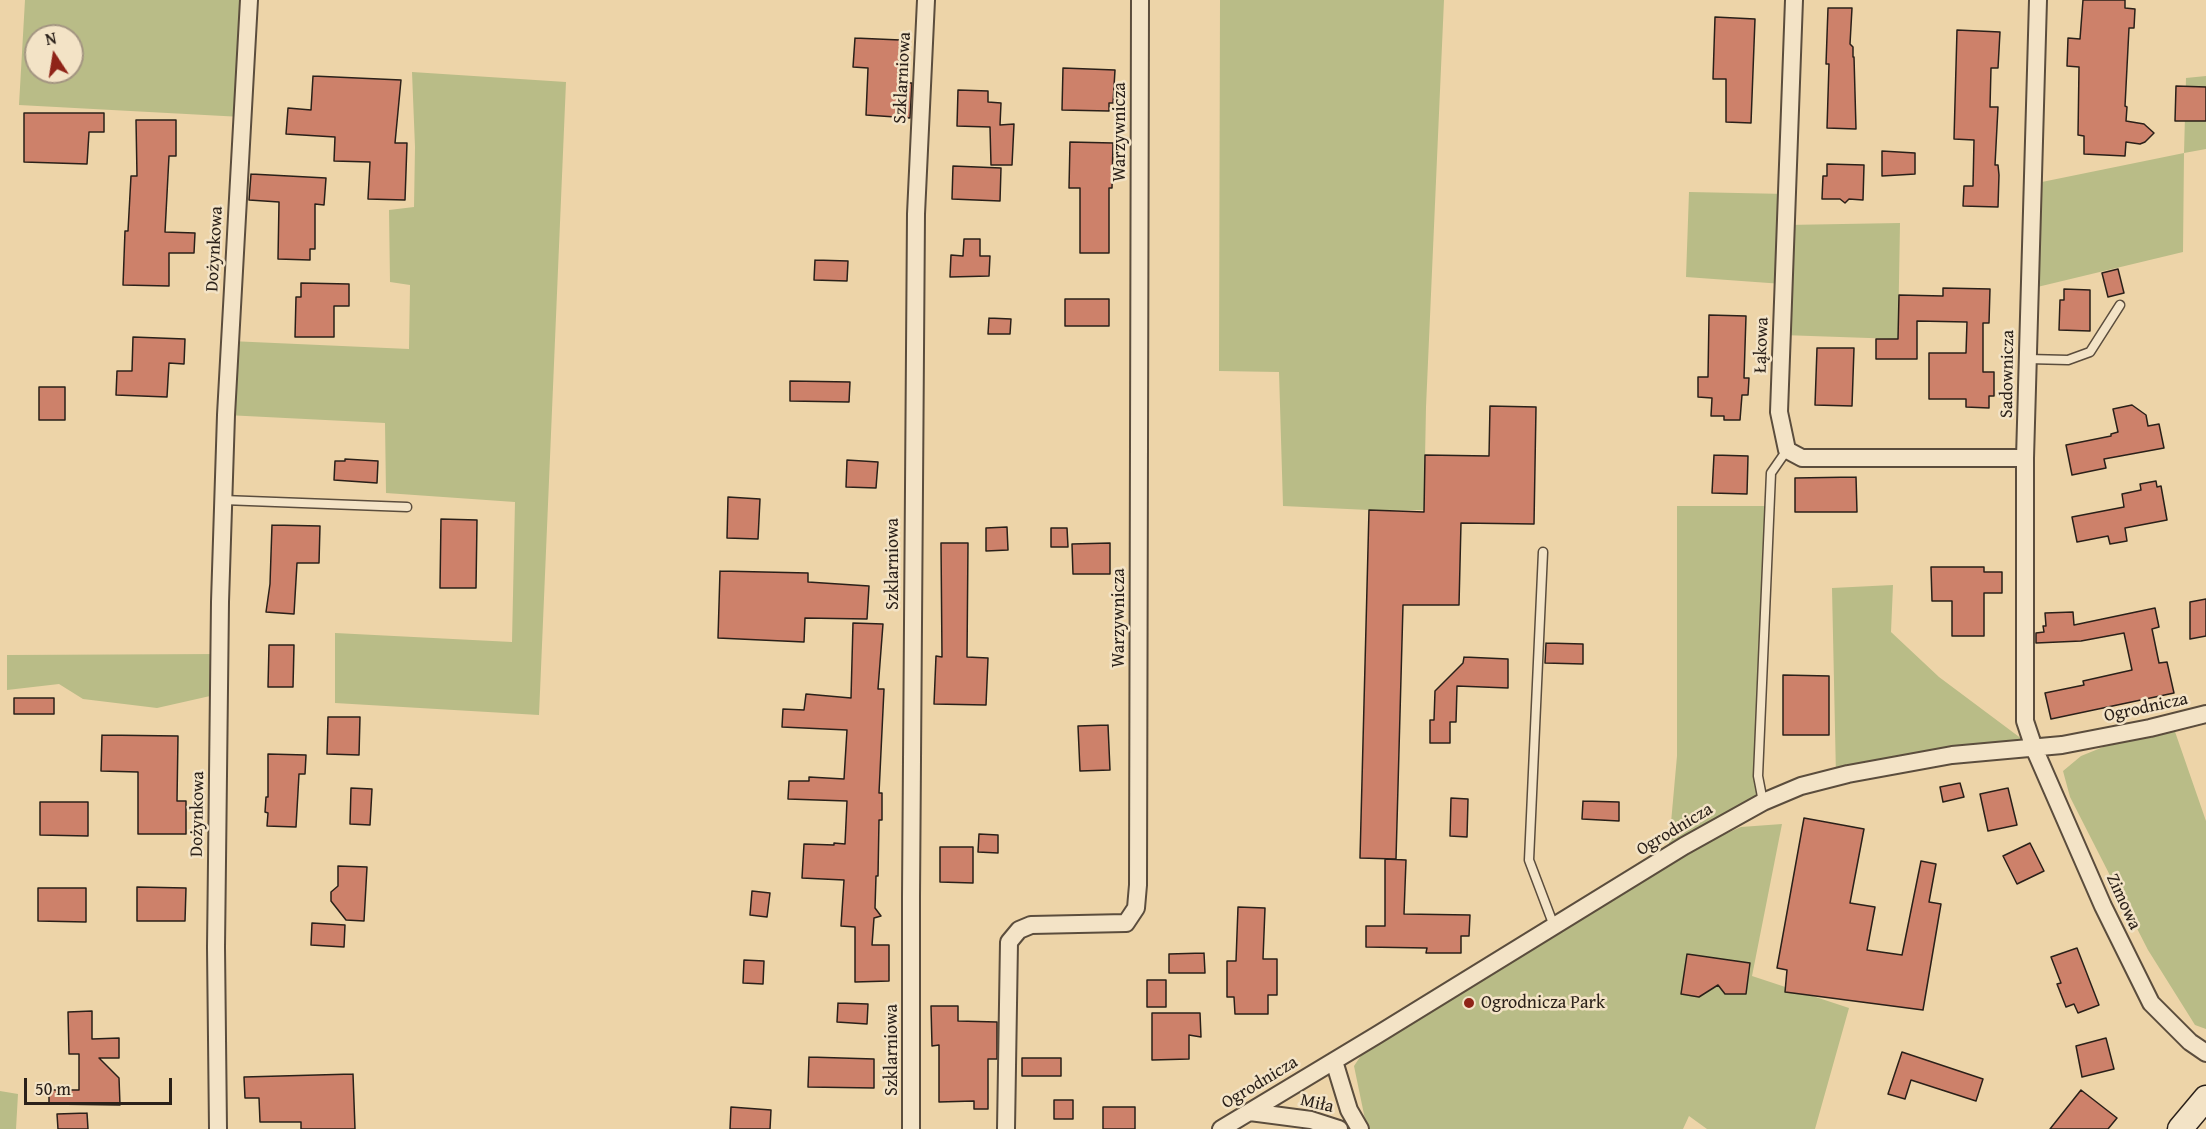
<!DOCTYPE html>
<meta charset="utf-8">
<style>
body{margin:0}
#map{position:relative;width:2206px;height:1129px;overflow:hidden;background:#edd4a8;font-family:"Gentium Book Plus",serif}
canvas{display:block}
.north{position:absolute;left:24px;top:24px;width:60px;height:60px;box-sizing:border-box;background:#f3e3c6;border:2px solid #a39581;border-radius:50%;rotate:348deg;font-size:16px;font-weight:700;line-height:24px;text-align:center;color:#2a2019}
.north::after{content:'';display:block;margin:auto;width:21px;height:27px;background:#8f2418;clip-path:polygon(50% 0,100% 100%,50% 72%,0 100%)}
.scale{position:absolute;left:24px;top:1078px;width:148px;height:27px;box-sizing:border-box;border:3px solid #2a2019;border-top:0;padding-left:8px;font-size:18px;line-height:21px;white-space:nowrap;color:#2a2019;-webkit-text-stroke:4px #f3e3c6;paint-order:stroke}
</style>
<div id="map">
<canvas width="2206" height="1129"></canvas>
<div class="north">N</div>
<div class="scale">50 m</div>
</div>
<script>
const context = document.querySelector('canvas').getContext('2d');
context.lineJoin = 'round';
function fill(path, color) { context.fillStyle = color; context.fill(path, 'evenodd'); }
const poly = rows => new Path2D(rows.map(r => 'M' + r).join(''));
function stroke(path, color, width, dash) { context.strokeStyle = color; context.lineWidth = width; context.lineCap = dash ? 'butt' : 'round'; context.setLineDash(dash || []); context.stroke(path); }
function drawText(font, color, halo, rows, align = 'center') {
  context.font = font + ' "Gentium Book Plus",serif'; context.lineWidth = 5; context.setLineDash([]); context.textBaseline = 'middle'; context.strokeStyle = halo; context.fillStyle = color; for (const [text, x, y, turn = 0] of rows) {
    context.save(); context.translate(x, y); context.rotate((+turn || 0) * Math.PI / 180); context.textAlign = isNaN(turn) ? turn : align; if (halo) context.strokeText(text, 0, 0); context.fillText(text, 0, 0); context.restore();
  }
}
const green = poly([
 [25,0,241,0,242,117,19,105],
 [36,36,72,36,72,72,36,72],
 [1220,0,1444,0,1426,407,1424,510,1369,510,1283,506,1279,372,1219,371],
 [412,72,566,82,539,715,335,703,335,633,512,642,515,502,386,493,385,423,226,415,230,341,409,349,410,285,390,282,389,210,414,207,415,147],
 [2206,76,2206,149,2184,153,2183,252,2029,289,2032,184,2184,153,2186,78],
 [1689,192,1787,194,1786,225,1900,223,1898,339,1782,335,1783,284,1686,277],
 [1677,506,1770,506,1758,776,1763,802,1668,856,1677,756],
 [1893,585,1891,632,1939,677,2034,748,1836,776,1832,588],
 [219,654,219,694,157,708,83,699,59,684,7,690,7,655],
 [2172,723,2206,821,2206,1029,2195,1025,2148,950,2070,797,2063,771,2081,756,2150,728],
 [1782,824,1752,976,1849,1008,1815,1129,1707,1129,1689,1116,1683,1129,1367,1129,1354,1066,1366,1048,1681,853,1741,827],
 [0,1091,18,1094,16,1129,0,1129]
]);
const building = poly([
 [2083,0,2125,0,2125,8,2135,9,2134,28,2129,28,2125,106,2127,107,2126,121,2144,124,2154,133,2145,142,2140,144,2126,142,2125,156,2084,154,2084,136,2078,135,2079,67,2067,66,2068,38,2080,39,2083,0],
 [1828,8,1852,8,1850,44,1853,47,1853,57,1854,57,1856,129,1827,128,1829,64,1826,64,1828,8],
 [1715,17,1755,19,1751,123,1726,122,1726,79,1713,79,1715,17],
 [1957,30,2000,32,1998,68,1991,68,1990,107,1998,107,1995,165,1998,165,1999,175,1998,207,1963,206,1964,186,1973,186,1974,140,1954,139,1957,30],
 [855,38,900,40,898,83,912,83,910,118,866,115,868,68,853,67,855,38],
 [1063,68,1115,70,1113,103,1109,103,1109,111,1062,110,1063,68],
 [313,76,401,80,395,143,407,143,405,200,368,199,370,162,334,161,335,137,286,134,288,108,311,110,313,76],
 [2176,86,2206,87,2206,121,2175,121,2176,86],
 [958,90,988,91,988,102,1001,103,1000,125,1014,124,1012,165,991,165,990,127,957,126,958,90],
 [24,113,104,113,104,132,89,132,87,164,24,162,24,113],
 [136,120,176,120,176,156,169,156,165,232,195,233,194,253,169,253,169,286,123,285,125,231,128,231,131,176,137,176,136,120],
 [1070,142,1113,143,1112,188,1109,188,1109,253,1080,253,1080,188,1069,188,1070,142],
 [1882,151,1915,153,1915,174,1882,176,1882,151],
 [1827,164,1864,165,1863,200,1849,199,1845,203,1840,199,1822,199,1823,176,1827,176,1827,164],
 [953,166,1001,168,1000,201,952,199,953,166],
 [251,174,326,178,324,205,315,204,315,249,310,249,310,260,278,259,279,202,249,200,251,174],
 [964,239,980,239,980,256,990,256,989,276,950,277,951,255,963,256,964,239],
 [815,260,848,261,847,281,814,280,815,260],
 [2118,269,2124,293,2108,297,2102,273,2118,269],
 [301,283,349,284,349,306,334,306,334,337,295,337,296,297,301,297,301,283],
 [1943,288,1990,289,1989,323,1983,323,1983,372,1994,372,1994,396,1989,396,1989,408,1966,407,1966,399,1929,399,1929,353,1966,353,1967,322,1917,321,1917,359,1876,359,1876,339,1898,339,1899,295,1943,296,1943,288],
 [2064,289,2090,290,2090,331,2059,330,2060,300,2064,300,2064,289],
 [1065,299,1109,299,1109,326,1065,326,1065,299],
 [1709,315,1746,316,1744,378,1749,378,1748,395,1742,395,1740,420,1724,420,1724,416,1711,416,1712,398,1698,397,1698,377,1708,377,1709,315],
 [989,318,1011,319,1010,334,988,334,989,318],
 [133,337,185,339,184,364,169,363,167,397,116,395,117,371,132,371,133,337],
 [1817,348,1854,348,1852,406,1815,405,1817,348],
 [790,381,850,382,849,402,790,401,790,381],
 [39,387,65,387,65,420,39,420,39,387],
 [2132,405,2146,415,2148,426,2159,424,2164,448,2104,459,2106,468,2072,475,2066,445,2111,436,2111,434,2118,432,2113,409,2132,405],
 [1490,406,1536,407,1534,524,1461,523,1459,605,1403,605,1396,859,1360,858,1369,510,1424,512,1425,455,1489,456,1490,406],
 [1714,455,1748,456,1747,494,1712,493,1714,455],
 [345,459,378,461,377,483,334,480,335,461,345,461,345,459],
 [847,460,878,462,876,488,846,487,847,460],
 [1856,477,1857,512,1795,512,1795,478,1856,477],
 [2156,481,2157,487,2161,486,2167,520,2125,528,2127,541,2110,544,2108,536,2077,542,2072,517,2124,507,2122,494,2141,490,2140,484,2156,481],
 [728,497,760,499,758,539,727,538,728,497],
 [441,519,477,520,476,588,440,588,441,519],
 [272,525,320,526,319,563,297,563,294,614,266,612,270,584,272,525],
 [1007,527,1008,550,986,551,986,528,1007,527],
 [1051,528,1067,528,1068,547,1051,547,1051,528],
 [941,543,968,543,967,657,988,658,986,705,934,704,936,656,942,657,941,543],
 [1110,543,1110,574,1073,574,1072,544,1110,543],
 [1931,567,1984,567,1984,572,2002,572,2002,593,1984,593,1984,636,1952,636,1952,601,1932,601,1931,567],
 [720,571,808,573,808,582,869,586,867,619,805,618,804,642,718,638,720,571],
 [2206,599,2206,636,2190,639,2190,602,2206,599],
 [2155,608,2159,627,2152,629,2159,663,2167,662,2174,693,2051,719,2045,693,2084,685,2083,681,2132,670,2124,633,2081,641,2036,643,2036,633,2044,632,2043,626,2046,626,2045,613,2073,612,2074,625,2155,608],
 [853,623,883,624,878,689,884,689,879,793,882,793,882,820,879,820,878,876,876,876,875,908,881,916,874,918,872,945,889,945,889,981,855,982,855,927,841,926,844,880,802,878,804,844,834,845,834,843,845,844,847,801,788,799,789,781,809,781,809,777,844,779,847,730,782,727,783,709,804,710,806,694,851,698,853,623],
 [1546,643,1583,644,1583,664,1545,663,1546,643],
 [269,645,294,645,293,687,268,687,269,645],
 [1464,657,1508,659,1508,688,1457,686,1456,722,1450,722,1450,743,1430,743,1430,720,1434,720,1435,691,1463,663,1464,657],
 [1783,675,1829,676,1829,735,1783,735,1783,675],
 [14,698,54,698,54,714,14,714,14,698],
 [328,717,360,717,359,755,327,754,328,717],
 [1108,725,1110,770,1080,771,1078,726,1108,725],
 [102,735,178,736,177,801,186,801,186,834,138,834,138,772,101,771,102,735],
 [268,754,306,755,305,774,299,774,296,827,267,826,268,813,265,812,266,797,268,797,268,754],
 [1960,783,1964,797,1943,802,1940,787,1960,783],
 [351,788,372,789,370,825,350,824,351,788],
 [2008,788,2017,825,1988,831,1980,794,2008,788],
 [1451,798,1468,799,1467,837,1450,836,1451,798],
 [1583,801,1619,802,1619,821,1582,819,1583,801],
 [40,802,88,802,88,836,40,835,40,802],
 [1804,818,1864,829,1850,903,1875,907,1867,950,1902,955,1921,861,1936,864,1929,902,1941,904,1923,1010,1785,992,1787,970,1777,968,1804,818],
 [979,834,998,835,998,853,978,852,979,834],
 [2030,843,2044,871,2017,884,2003,856,2030,843],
 [940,847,973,847,973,883,940,882,940,847],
 [1385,859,1406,860,1404,914,1470,915,1469,936,1461,936,1461,953,1426,953,1427,948,1366,947,1366,926,1385,926,1385,859],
 [338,866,367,867,364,921,346,920,331,901,331,892,338,886,338,866],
 [137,887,186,888,185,921,137,921,137,887],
 [38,888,86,888,86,922,38,921,38,888],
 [752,891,770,893,767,917,750,915,752,891],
 [1238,907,1265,908,1263,959,1277,959,1277,995,1268,995,1268,1014,1235,1014,1234,997,1227,997,1227,961,1236,961,1238,907],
 [312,923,345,925,344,947,311,945,312,923],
 [2077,948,2099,1005,2078,1013,2074,1004,2066,1007,2057,984,2061,983,2051,957,2077,948],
 [1204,953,1205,973,1169,973,1169,954,1204,953],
 [1687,954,1750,963,1746,994,1725,994,1718,985,1699,997,1681,994,1687,954],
 [744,960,764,961,763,984,743,983,744,960],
 [1147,980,1166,980,1166,1007,1147,1007,1147,980],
 [838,1003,868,1004,867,1024,837,1022,838,1003],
 [931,1006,958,1006,958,1021,997,1022,997,1059,988,1059,988,1109,974,1109,974,1101,939,1102,939,1045,932,1046,931,1006],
 [92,1011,92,1039,119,1038,119,1058,99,1058,119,1078,120,1105,49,1104,49,1090,79,1090,79,1054,69,1054,68,1012,92,1011],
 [1152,1013,1200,1013,1201,1037,1189,1035,1189,1059,1152,1060,1152,1013],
 [2106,1038,2114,1069,2082,1077,2076,1046,2106,1038],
 [1902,1052,1983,1079,1976,1101,1911,1080,1905,1099,1888,1094,1902,1052],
 [809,1057,874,1059,874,1088,808,1087,809,1057],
 [1022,1058,1061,1058,1061,1076,1022,1076,1022,1058],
 [353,1074,355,1129,301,1129,301,1122,260,1122,259,1098,245,1098,244,1077,353,1074],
 [2081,1090,2117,1118,2108,1129,2050,1129,2081,1090],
 [1054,1100,1073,1100,1073,1119,1054,1119,1054,1100],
 [731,1107,771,1110,770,1129,730,1129,731,1107],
 [1103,1107,1135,1107,1135,1129,1103,1129,1103,1107],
 [87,1113,88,1129,58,1129,57,1114,87,1113]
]);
const lane = poly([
 [2028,359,2068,360,2090,352,2120,305],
 [223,500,407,507],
 [1543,552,1529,860,1554,926],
 [1763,802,1758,776,1771,473,1787,450]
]);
const street = poly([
 [1794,0,1779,412,1787,450,1802,458,2025,458],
 [2038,0,2025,458,2025,721,2034,748,2103,906,2151,1003,2190,1042,2206,1053],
 [1334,1061,1349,1110,1360,1129],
 [1250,1112,1311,1120,1339,1129],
 [218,1129,216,947,220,602,226,415,249,0],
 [911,1129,911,896,916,214,926,0],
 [1006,1129,1009,942,1019,930,1031,925,1126,923,1136,908,1138,885,1140,0],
 [1221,1129,1377,1035,1684,846,1763,802,1801,786,1848,774,1952,755,2062,745,2150,728,2206,714]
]);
const secondary = poly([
 [2180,1129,2206,1098]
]);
const markers = [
 [1469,1003,6,"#8f2418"]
];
const streetNames = [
 ["Szklarniowa",903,78,-87],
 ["Warzywnicza",1120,132,-90],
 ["Dożynkowa",215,249,-87],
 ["Łąkowa",1762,345,-88],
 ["Sadownicza",2008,374,-89],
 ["Szklarniowa",893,564,-90],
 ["Warzywnicza",1119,618,-90],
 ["Ogrodnicza",2146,708,-12],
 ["Dożynkowa",198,814,-89],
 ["Ogrodnicza",1675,830,-31],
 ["Zimowa",2123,902,65],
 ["Szklarniowa",892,1050,-90],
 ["Ogrodnicza",1260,1083,-31],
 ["Miła",1317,1104,13]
];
const poiNames = [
 ["Ogrodnicza Park",1481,1003]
];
fill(green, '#b9bc87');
fill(building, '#cd816a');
stroke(building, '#2a2019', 1.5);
stroke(lane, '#5b4d3d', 11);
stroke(street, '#5b4d3d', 20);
stroke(secondary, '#2a2019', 27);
stroke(lane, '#f3e3c6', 8);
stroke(street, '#f3e3c6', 16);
stroke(secondary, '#f3e3c6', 24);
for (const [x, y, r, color] of markers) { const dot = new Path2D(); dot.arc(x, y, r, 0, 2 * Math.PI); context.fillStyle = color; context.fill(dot); stroke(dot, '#f3e3c6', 2); }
drawText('18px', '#2a2019', '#f3e3c6', streetNames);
drawText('18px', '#2a2019', '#f3e3c6', poiNames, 'left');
</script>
